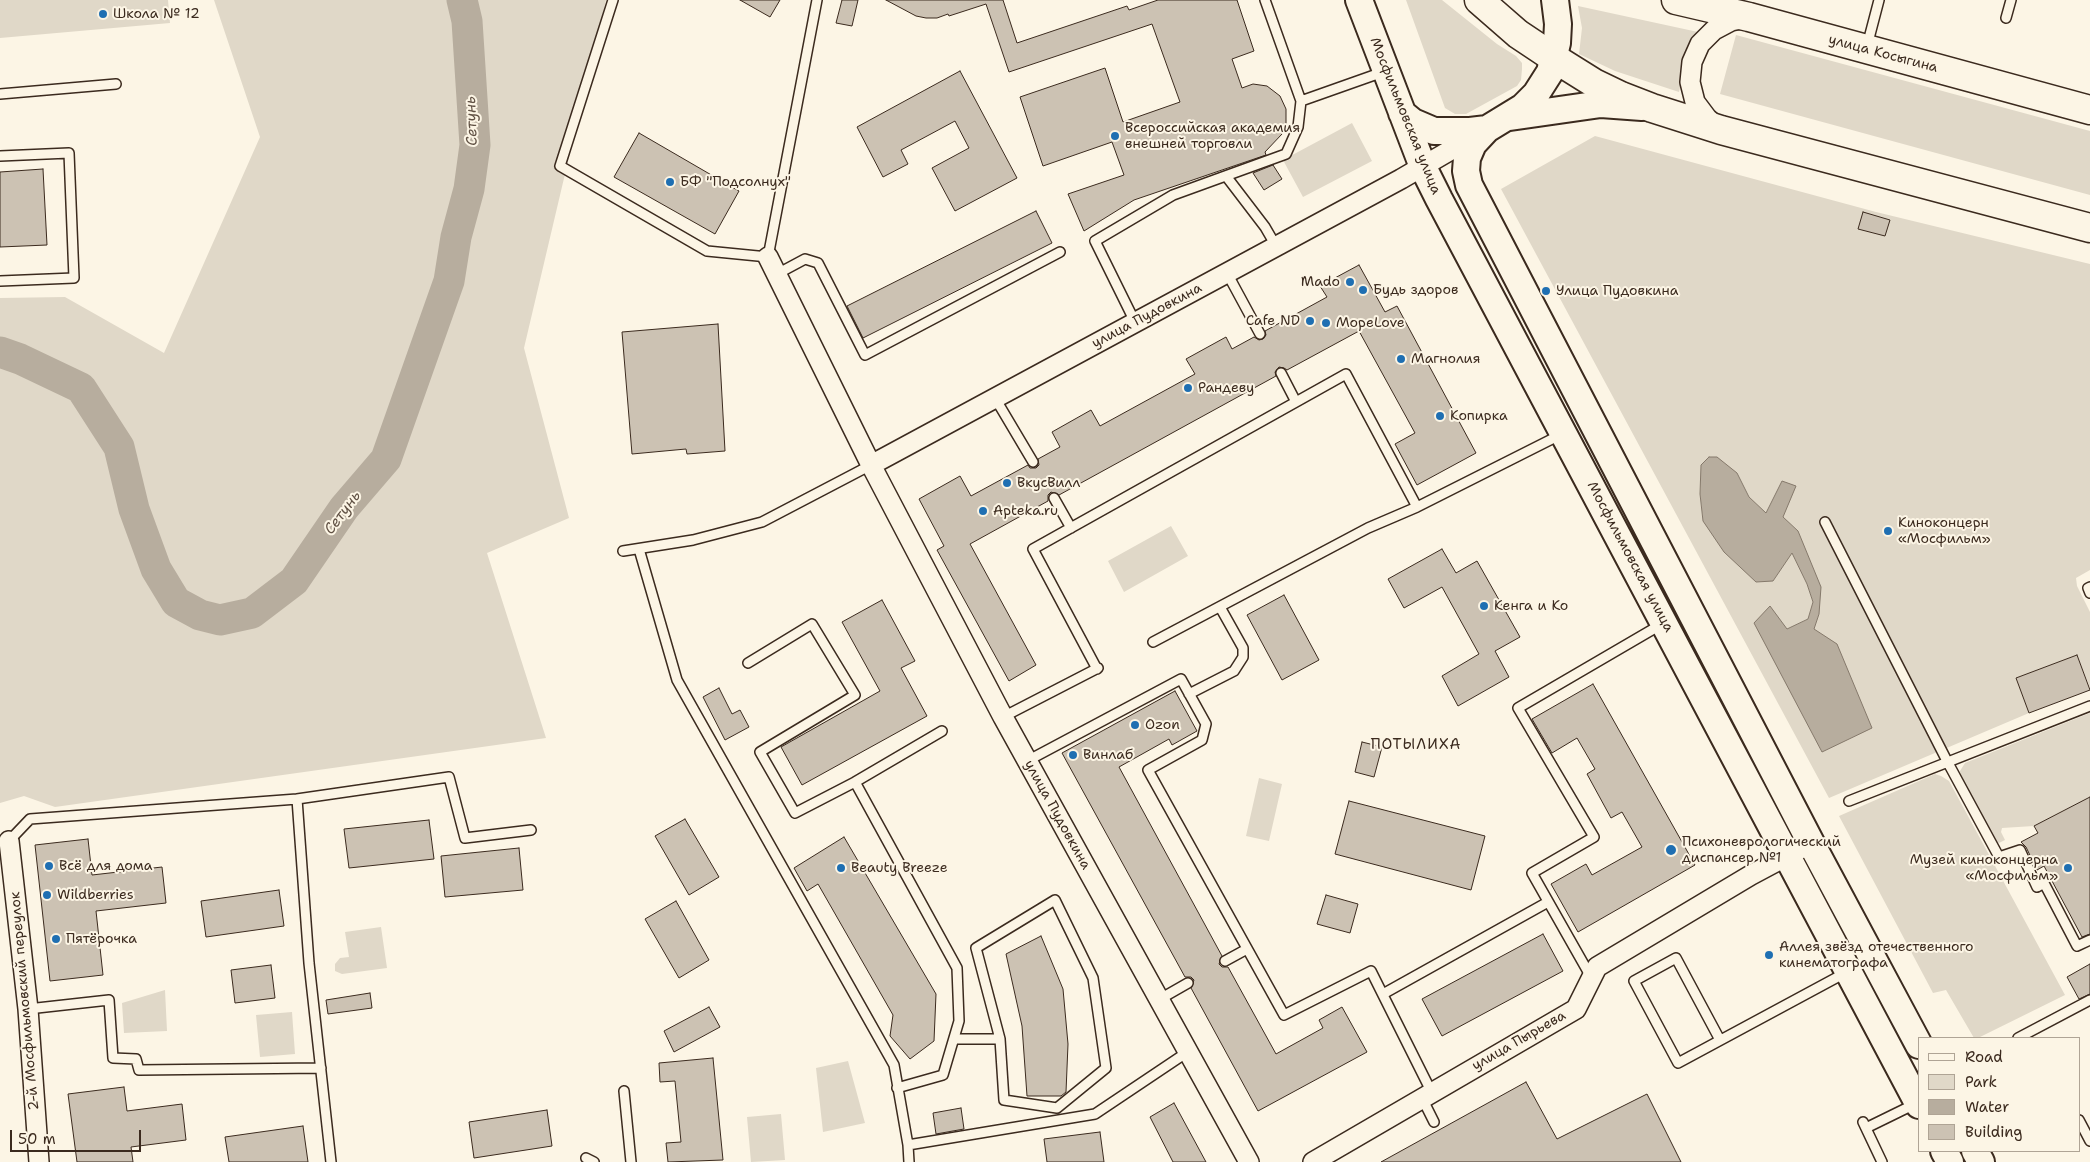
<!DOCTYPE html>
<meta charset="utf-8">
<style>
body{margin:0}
#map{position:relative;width:2090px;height:1162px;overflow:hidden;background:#fcf5e5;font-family:"Shantell Sans",sans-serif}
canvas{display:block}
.legend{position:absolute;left:1918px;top:1037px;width:162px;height:115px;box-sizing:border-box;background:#fcf5e5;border:1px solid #afa495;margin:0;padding:6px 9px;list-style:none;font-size:15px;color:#3b2a1e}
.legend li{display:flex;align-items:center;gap:10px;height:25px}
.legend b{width:25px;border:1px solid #afa495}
.scale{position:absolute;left:10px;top:1130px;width:131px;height:22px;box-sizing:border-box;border:2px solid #3b2a1e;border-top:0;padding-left:6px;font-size:15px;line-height:18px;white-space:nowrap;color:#3b2a1e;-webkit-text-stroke:4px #fcf5e5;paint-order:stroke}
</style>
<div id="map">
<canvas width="2090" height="1162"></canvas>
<ul class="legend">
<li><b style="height:6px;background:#fcf5e5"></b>Road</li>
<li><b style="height:14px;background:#e0d8c8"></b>Park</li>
<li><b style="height:14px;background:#b7ad9e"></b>Water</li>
<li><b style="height:14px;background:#ccc2b3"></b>Building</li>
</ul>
<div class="scale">50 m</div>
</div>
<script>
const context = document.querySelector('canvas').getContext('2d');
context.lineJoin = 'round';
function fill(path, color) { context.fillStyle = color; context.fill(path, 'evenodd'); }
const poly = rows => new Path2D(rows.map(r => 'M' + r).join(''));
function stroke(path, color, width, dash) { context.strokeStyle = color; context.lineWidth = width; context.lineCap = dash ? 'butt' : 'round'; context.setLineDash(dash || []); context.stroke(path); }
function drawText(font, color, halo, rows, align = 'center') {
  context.font = font + ' "Shantell Sans",sans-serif'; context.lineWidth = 4; context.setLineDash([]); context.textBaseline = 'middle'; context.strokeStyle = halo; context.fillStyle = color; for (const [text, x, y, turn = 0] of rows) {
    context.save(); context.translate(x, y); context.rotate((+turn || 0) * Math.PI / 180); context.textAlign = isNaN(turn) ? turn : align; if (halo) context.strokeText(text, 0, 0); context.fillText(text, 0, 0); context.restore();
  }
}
const green = poly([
 [0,0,168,0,170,23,0,38],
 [214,0,606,0,524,348,569,518,487,553,546,738,55,807,24,796,0,803,0,298,65,297,164,353,260,137],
 [1406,0,1442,0,1497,44,1516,56,1522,63,1522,69,1521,80,1517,86,1466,114,1455,114,1445,108],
 [1578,6,1698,32,1689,47,1679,92,1615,71,1579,54,1582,28],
 [1736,35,2090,131,2090,195,1720,94],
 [1352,123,1372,161,1303,197,1283,160],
 [1595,136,1876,212,2090,264,2090,570,2076,578,2077,586,2090,612,2090,688,2077,655,2016,678,2029,713,1829,798,1501,189],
 [1701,465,1737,473,1749,497,1766,514,1782,481,1782,517,1798,531,1819,614,1813,629,1821,751,1787,629,1808,619,1813,602,1807,584,1792,552,1773,581,1703,521,1700,494],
 [1171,526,1188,556,1124,592,1108,561],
 [2090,713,2090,797,2034,826,2002,828,2001,832,2005,840,1997,844,1961,779,1960,771,1965,763],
 [1935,774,1941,776,1949,781,2065,995,1978,1038,1974,1038,1946,990,1933,993,1839,816],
 [1259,778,1282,784,1269,841,1246,836],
 [381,927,387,968,342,974,335,971,335,964,340,958,349,957,345,932],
 [165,990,167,1031,124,1033,122,1003],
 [292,1012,295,1054,260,1057,256,1015],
 [848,1061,865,1123,823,1132,816,1068],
 [781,1114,785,1160,751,1162,747,1117]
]);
const water = poly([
 [1709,457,1717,457,1737,473,1749,497,1766,513,1782,481,1796,486,1783,517,1798,531,1821,587,1819,614,1814,629,1837,644,1872,728,1822,752,1754,623,1770,606,1787,629,1808,619,1813,602,1807,584,1792,553,1773,581,1756,582,1724,552,1703,521,1700,494,1701,465,1709,457]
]);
const river = poly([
 [0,352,20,359,81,388,119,447,134,509,156,569,176,602,200,615,220,620,252,613,294,581,344,508,386,459,449,281,456,237,469,189,475,145,467,21,462,0]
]);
const building = poly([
 [740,0,780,0,770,17,740,0],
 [842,0,858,0,852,26,836,23,842,0],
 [886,0,1003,0,1017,43,1127,6,1129,10,1158,0,1237,0,1254,51,1232,59,1242,88,1253,84,1267,86,1280,96,1286,109,1286,123,1282,134,1265,152,1266,155,1134,200,1084,231,1068,194,1124,175,1112,142,1043,166,1020,97,1105,68,1123,122,1180,102,1152,24,1009,72,986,4,949,16,948,14,937,18,926,18,916,16,886,0],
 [960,71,1017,178,955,211,932,168,969,148,955,121,901,150,908,164,883,177,857,127,960,71],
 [639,133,739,191,715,234,614,177,639,133],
 [1273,165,1282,179,1264,190,1253,173,1273,165],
 [43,169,47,245,0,247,0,172,43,169],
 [1036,211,1052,243,863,338,847,306,1036,211],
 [1863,212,1890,220,1885,236,1858,229,1863,212],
 [1359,265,1385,312,1397,306,1476,453,1417,485,1395,444,1415,433,1359,331,1287,370,1284,368,1279,367,1275,372,1276,376,1059,495,1051,492,1048,495,1048,501,970,544,1036,665,1009,681,937,550,944,546,919,499,960,476,971,496,1028,465,1030,468,1036,468,1039,465,1038,459,1060,447,1052,432,1091,410,1100,426,1195,374,1186,359,1226,337,1232,349,1254,337,1259,340,1263,339,1266,335,1265,331,1327,297,1320,286,1359,265],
 [718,324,725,451,687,454,686,449,632,454,622,332,718,324],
 [1442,549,1456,573,1477,561,1520,637,1495,651,1509,677,1458,706,1442,676,1479,654,1442,587,1404,608,1388,579,1442,549],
 [1284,595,1319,660,1282,680,1247,615,1284,595],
 [882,600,915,661,901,668,927,716,802,785,781,747,880,691,842,622,882,600],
 [2077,655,2090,690,2029,713,2016,678,2077,655],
 [1593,684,1695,865,1578,932,1551,884,1586,864,1592,875,1642,847,1622,812,1611,818,1587,774,1595,769,1577,738,1552,753,1532,719,1593,684],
 [719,688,732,714,740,710,749,727,725,740,703,697,719,688],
 [1175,691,1197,731,1172,745,1169,739,1119,767,1222,956,1219,964,1222,967,1228,967,1276,1054,1323,1028,1319,1020,1342,1007,1367,1052,1258,1111,1191,988,1194,980,1191,977,1185,977,1062,753,1175,691],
 [1362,742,1382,747,1374,777,1355,772,1362,742],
 [2090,797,2090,934,2082,937,2044,866,2037,870,2026,847,2021,842,2038,833,2034,826,2090,797],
 [1349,801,1485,836,1471,890,1335,854,1349,801],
 [685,819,719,877,689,895,655,836,685,819],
 [429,820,434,859,349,868,344,829,429,820],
 [844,837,936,994,934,1041,910,1059,890,1036,893,1015,818,884,807,891,794,868,844,837],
 [88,839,92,875,162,867,166,903,96,911,103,975,50,981,35,845,88,839],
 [519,848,523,890,445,897,441,856,519,848],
 [279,890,284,926,206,937,201,901,279,890],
 [1326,895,1358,904,1350,933,1317,924,1326,895],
 [676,901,709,960,679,978,645,919,676,901],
 [1543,934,1563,971,1442,1036,1422,999,1543,934],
 [1041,936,1063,989,1068,1044,1066,1092,1061,1096,1027,1096,1022,1026,1006,954,1041,936],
 [2090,964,2090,994,2079,999,2067,977,2090,964],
 [271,965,275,998,235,1003,231,970,271,965],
 [370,993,372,1008,328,1014,326,1000,370,993],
 [709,1007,720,1027,674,1052,664,1031,709,1007],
 [713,1058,723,1160,668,1162,666,1143,681,1142,675,1081,660,1082,659,1063,713,1058],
 [1526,1082,1557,1139,1647,1094,1681,1162,1381,1162,1526,1082],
 [124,1087,127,1111,182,1104,186,1140,131,1147,133,1162,77,1162,68,1094,124,1087],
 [1174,1103,1206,1162,1173,1162,1150,1117,1174,1103],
 [961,1108,964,1129,936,1134,933,1113,961,1108],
 [547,1110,552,1146,474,1158,469,1122,547,1110],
 [303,1126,308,1162,229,1162,225,1137,303,1126],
 [1100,1132,1104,1162,1047,1162,1044,1139,1100,1132]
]);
const lane = poly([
 [613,0,560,166,707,251,768,257,817,0],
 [2006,18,2011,0],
 [1867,46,1879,0],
 [0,94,116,84],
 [1301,101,1383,72],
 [0,156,69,153,74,278,0,281],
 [1226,176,1265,227,1276,246],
 [1227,273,1260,334],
 [777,274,805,259,818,263,865,355,1060,252],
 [1135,322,1095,241,1173,195,1286,154,1298,127,1301,101,1265,0],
 [1281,373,1296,402],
 [995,398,1033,462],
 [1054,498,1071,528],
 [1825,522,1947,761,1999,857,2020,850,2037,887,2044,883,2077,946,2090,940],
 [639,549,677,680,894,1065,908,1145],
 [623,551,693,540,762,522,871,465],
 [2090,587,2088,588,2090,593],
 [1153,642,1368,528,1417,507,1560,435],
 [748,663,812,624,855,695,760,752,795,813,855,782],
 [1097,669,1033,549,1346,374,1417,507],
 [1189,694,1234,671,1243,657,1243,648,1220,607],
 [1003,717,1098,668],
 [1027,761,1181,679,1206,724,1202,740,1148,770,1284,1015,1371,971,1432,1093],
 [1849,801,2090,706],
 [9,841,30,819,297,799],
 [1225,961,1247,949],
 [1591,977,1532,873,1594,837,1518,708,1662,624],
 [1383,994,1548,902],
 [1160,999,1188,983],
 [28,1009,109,1000,113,1058,136,1059,139,1070,321,1068],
 [2018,1038,2090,1000],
 [954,1039,1000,1039,1004,1100,1057,1108,1106,1068,1093,978,1055,900,976,948,1000,1039],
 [1720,1040,1676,958,1634,981,1678,1063,1847,972],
 [897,1088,943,1075,959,1021,957,968,855,782,942,731],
 [624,1091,631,1162],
 [1422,1098,1434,1122],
 [2079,1120,2090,1141],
 [1863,1122,1882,1162],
 [1866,1128,1915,1104],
 [586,1158,594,1162],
 [331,1162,309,963,297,799,449,777,465,838,531,830],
 [909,1162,908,1145,1095,1114,1189,1051]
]);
const street = poly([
 [1716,126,1707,118,1695,102,1690,82,1692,62,1700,44,1714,30,1731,21,1746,18],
 [768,257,871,465,1003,717,1249,1162],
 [871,465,1401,179,1480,133],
 [9,841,28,1009,39,1162],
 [1313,1162,1576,1009,1597,967,1751,875,1811,843]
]);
const secondary = poly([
 [1359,0,1423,167,1439,199,1919,1105],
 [1555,0,1558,24,1557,43,1550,72,1536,94,1523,107,1487,129,1473,144,1467,158,1466,171,1469,185,1811,843,1919,1045],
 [1402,113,1413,122,1434,131,1470,131,1487,129],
 [1510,117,1601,104,1642,107],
 [1944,1151,1950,1162],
 [1975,1151,1981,1162]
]);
const primary = poly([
 [1479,0,1518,34,1554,58,1594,83,1621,96,1652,108,1721,130,2090,228],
 [1676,0,1749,17,2090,110]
]);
const markers = [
 [103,14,5,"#1f6fb2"],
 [1115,136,5,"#1f6fb2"],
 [670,182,5,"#1f6fb2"],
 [1350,282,5,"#1f6fb2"],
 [1363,290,5,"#1f6fb2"],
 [1546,291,5,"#1f6fb2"],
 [1310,321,5,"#1f6fb2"],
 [1326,323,5,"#1f6fb2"],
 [1401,359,5,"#1f6fb2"],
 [1188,388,5,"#1f6fb2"],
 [1440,416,5,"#1f6fb2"],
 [1007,483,5,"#1f6fb2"],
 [983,511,5,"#1f6fb2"],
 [1888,531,5,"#1f6fb2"],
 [1484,606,5,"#1f6fb2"],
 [1135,725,5,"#1f6fb2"],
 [1073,755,5,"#1f6fb2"],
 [1671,850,6,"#1f6fb2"],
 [49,866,5,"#1f6fb2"],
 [841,868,5,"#1f6fb2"],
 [2068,868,5,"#1f6fb2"],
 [47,895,5,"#1f6fb2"],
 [56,939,5,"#1f6fb2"],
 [1769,955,5,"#1f6fb2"]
];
const poiNames = [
 ["Школа № 12",113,14],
 ["Всероссийская академия",1125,128],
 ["внешней торговли",1125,144],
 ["БФ \"Подсолнух\"",680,182],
 ["Mado",1340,282,"right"],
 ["Будь здоров",1373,290],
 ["Улица Пудовкина",1556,291],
 ["Cafe ND",1300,321,"right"],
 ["МореLove",1336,323],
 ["Магнолия",1411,359],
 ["Рандеву",1198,388],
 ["Копирка",1450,416],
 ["ВкусВилл",1017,483],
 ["Apteka.ru",993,511],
 ["Киноконцерн",1898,523],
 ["«Мосфильм»",1898,539],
 ["Кенга и Ко",1494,606],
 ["Ozon",1145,725],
 ["Винлаб",1083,755],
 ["Психоневрологический",1682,842],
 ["диспансер №1",1682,858],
 ["Музей киноконцерна",2058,860,"right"],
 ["«Мосфильм»",2058,876,"right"],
 ["Всё для дома",59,866],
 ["Beauty Breeze",851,868],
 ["Wildberries",57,895],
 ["Пятёрочка",66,939],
 ["Аллея звёзд отечественного",1779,947],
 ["кинематографа",1779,963]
];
const streetNames = [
 ["улица Косыгина",1883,54,15],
 ["Мосфильмовская улица",1405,116,68],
 ["улица Пудовкина",1147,316,-28],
 ["Мосфильмовская улица",1630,557,62],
 ["улица Пудовкина",1057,815,61],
 ["2-й Мосфильмовский переулок",25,1001,-95],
 ["улица Пырьева",1519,1041,-30]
];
const waterNames = [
 ["Сетунь",472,121,-92],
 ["Сетунь",343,513,-53]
];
const neighbourhoodNames = [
 ["ПОТЫЛИХА",1416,745]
];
fill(green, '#e0d8c8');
fill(water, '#b7ad9e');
stroke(water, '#85796b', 1);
stroke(river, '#b7ad9e', 31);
fill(building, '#ccc2b3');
stroke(building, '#3b2a1e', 1);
stroke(lane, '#3b2a1e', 12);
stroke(street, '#3b2a1e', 22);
stroke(secondary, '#3b2a1e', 30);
stroke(primary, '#3b2a1e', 31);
stroke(lane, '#fcf5e5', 9);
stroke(street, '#fcf5e5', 19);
stroke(secondary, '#fcf5e5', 26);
stroke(primary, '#fcf5e5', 28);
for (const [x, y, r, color] of markers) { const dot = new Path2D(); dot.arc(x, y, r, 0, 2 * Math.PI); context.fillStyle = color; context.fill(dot); stroke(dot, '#fcf5e5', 2); }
drawText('14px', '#3b2a1e', '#fcf5e5', poiNames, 'left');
drawText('14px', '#3b2a1e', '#fcf5e5', streetNames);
drawText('italic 15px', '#605144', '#fcf5e5', waterNames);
context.letterSpacing = '1px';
drawText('15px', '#3b2a1e', '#fcf5e5', neighbourhoodNames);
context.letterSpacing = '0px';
</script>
